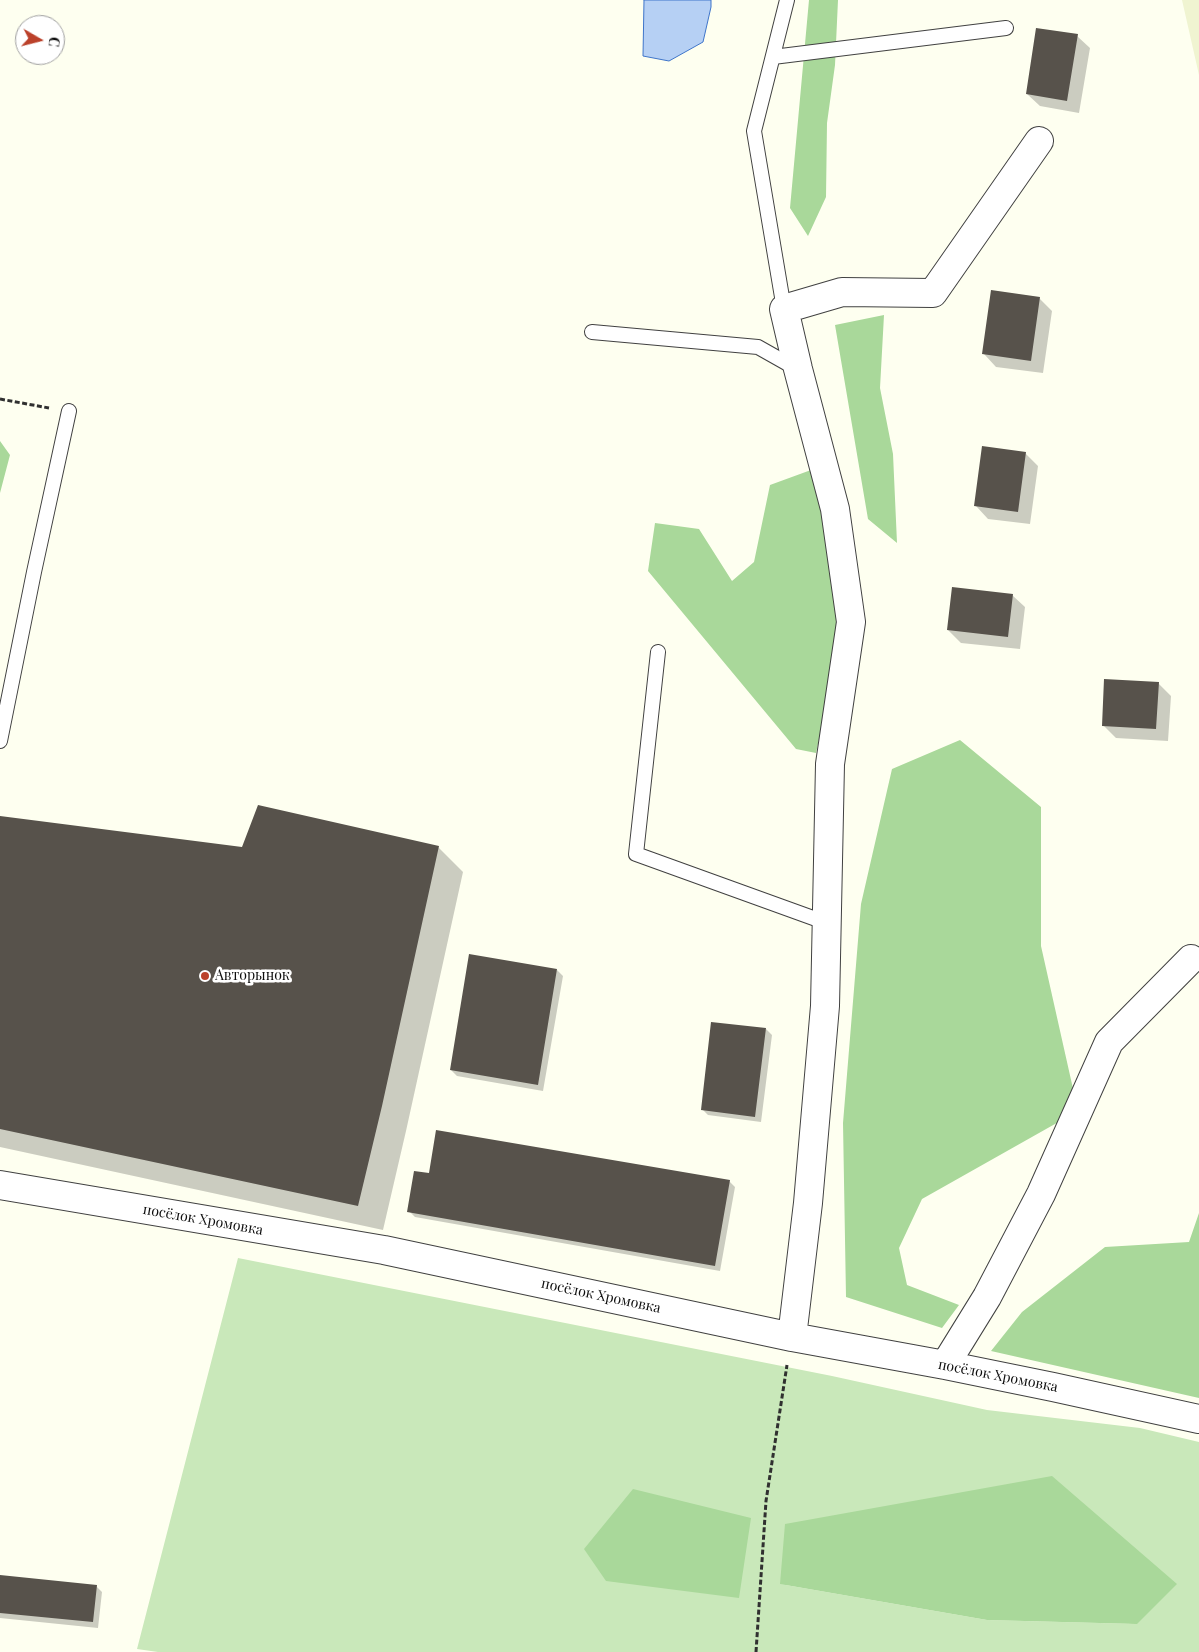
<!DOCTYPE html>
<meta charset="utf-8">
<style>
body{margin:0}
#map{position:relative;width:1199px;height:1652px;overflow:hidden;background:#fefff0;font-family:"Playfair Display",serif}
canvas{display:block}
.north{position:absolute;left:15px;top:15px;width:50px;height:50px;box-sizing:border-box;background:#fff;border:1px solid #9f9f9f;border-radius:50%;rotate:98deg;font-size:14px;font-weight:700;line-height:20px;text-align:center;color:#0e0e0e}
.north::after{content:'';display:block;margin:auto;width:18px;height:22px;background:#bb412a;clip-path:polygon(50% 0,100% 100%,50% 72%,0 100%)}
</style>
<div id="map">
<canvas width="1199" height="1652"></canvas>
<div class="north">С</div>
</div>
<script>
const context = document.querySelector('canvas').getContext('2d');
context.lineJoin = 'round';
function fill(path, color) { context.fillStyle = color; context.fill(path, 'evenodd'); }
const poly = rows => new Path2D(rows.map(r => 'M' + r).join(''));
function stroke(path, color, width, dash) { context.strokeStyle = color; context.lineWidth = width; context.lineCap = dash ? 'butt' : 'round'; context.setLineDash(dash || []); context.stroke(path); }
function drawText(font, color, halo, rows, align = 'center') {
  context.font = font + ' "Playfair Display",serif'; context.lineWidth = 5; context.setLineDash([]); context.textBaseline = 'middle'; context.strokeStyle = halo; context.fillStyle = color; for (const [text, x, y, turn = 0] of rows) {
    context.save(); context.translate(x, y); context.rotate((+turn || 0) * Math.PI / 180); context.textAlign = isNaN(turn) ? turn : align; if (halo) context.strokeText(text, 0, 0); context.fillText(text, 0, 0); context.restore();
  }
}
const farmland = poly([
 [1182,0,1199,0,1199,75]
]);
const green = poly([
 [238,1258,832,1376,987,1410,1140,1428,1199,1442,1199,1652,158,1652,137,1649],
 [780,1584,1137,1624,987,1620]
]);
const forest = poly([
 [809,0,838,0,835,65,827,123,826,197,808,236,790,208],
 [884,315,880,388,893,454,897,543,868,519,835,325],
 [0,441,10,455,0,493],
 [811,470,825,524,834,584,838,652,816,753,796,749,648,571,655,523,699,529,732,581,754,562,770,485],
 [960,740,1041,807,1041,946,1078,1111,922,1199,899,1248,907,1285,959,1305,942,1328,846,1297,843,1123,861,904,892,769],
 [1199,1213,1199,1398,991,1351,1022,1312,1105,1247,1189,1242],
 [1052,1476,1177,1584,1137,1624,987,1620,780,1584,785,1524],
 [633,1489,751,1518,739,1598,606,1581,584,1549]
]);
const water = poly([
 [644,0,711,0,711,7,703,42,669,61,643,56,644,0]
]);
const shadow = poly([
 [1077,36,1090,48,1079,113,1040,106,1027,94],
 [1039,298,1052,311,1043,373,996,367,984,354],
 [1025,453,1038,466,1030,524,988,519,976,506],
 [1012,595,1025,607,1020,649,961,643,948,630],
 [1158,683,1171,696,1168,741,1116,738,1103,725],
 [0,817,243,849,438,847,463,872,406,1131,383,1230,0,1147],
 [557,970,563,976,543,1091,457,1076,451,1070],
 [766,1029,772,1035,761,1122,708,1115,702,1109],
 [430,1174,729,1181,735,1187,720,1271,415,1217,409,1211],
 [0,1577,96,1586,102,1592,98,1628,0,1618]
]);
const building = poly([
 [1036,28,1078,34,1067,101,1026,94],
 [991,290,1040,297,1031,361,982,354],
 [982,446,1026,452,1018,512,974,506],
 [952,587,1013,594,1008,637,947,630],
 [1104,679,1159,682,1156,729,1102,726],
 [258,805,439,846,382,1106,358,1206,0,1129,0,816,242,847],
 [469,954,557,969,538,1085,450,1070],
 [711,1022,766,1028,755,1117,701,1110],
 [436,1130,730,1180,715,1266,407,1212,414,1171,429,1173],
 [0,1575,97,1585,93,1622,0,1613]
]);
const path = poly([
 [0,399,49,408],
 [756,1652,766,1501,787,1365]
]);
const service = poly([
 [773,57,1006,28],
 [784,309,754,131,787,0],
 [592,332,758,347,797,369],
 [658,652,636,854,827,923],
 [0,741,34,572,69,411]
]);
const minor = poly([
 [0,1185,384,1250,792,1337,945,1365,1053,1387,1199,1419],
 [792,1337,808,1203,825,1006,830,764,851,622,835,509,798,369,784,309,842,292,933,293,1039,141],
 [945,1365,987,1297,1041,1194,1109,1042,1191,959]
]);
const markers = [
 [205,976,5,"#bb412a"]
];
const poiNames = [
 ["Авторынок",215,976]
];
const streetNames = [
 ["посёлок Хромовка",203,1220,10],
 ["посёлок Хромовка",601,1296,12],
 ["посёлок Хромовка",998,1376,11]
];
fill(farmland, '#f0f4d1');
fill(green, '#c9e8ba');
fill(forest, '#a9d89a');
fill(water, '#b6d0f4');
stroke(water, '#3f75c9', 1);
fill(shadow, '#0003');
fill(building, '#57524b');
stroke(service, '#414141', 16);
stroke(minor, '#414141', 30);
stroke(path, '#303030', 3, [5, 2.5]);
stroke(service, '#fff', 14);
stroke(minor, '#fff', 28);
for (const [x, y, r, color] of markers) { const dot = new Path2D(); dot.arc(x, y, r, 0, 2 * Math.PI); context.fillStyle = color; context.fill(dot); stroke(dot, '#fff', 2); }
drawText('14px', '#0e0e0e', '#fff', poiNames, 'left');
drawText('14px', '#0e0e0e', '#fff', streetNames);
</script>
